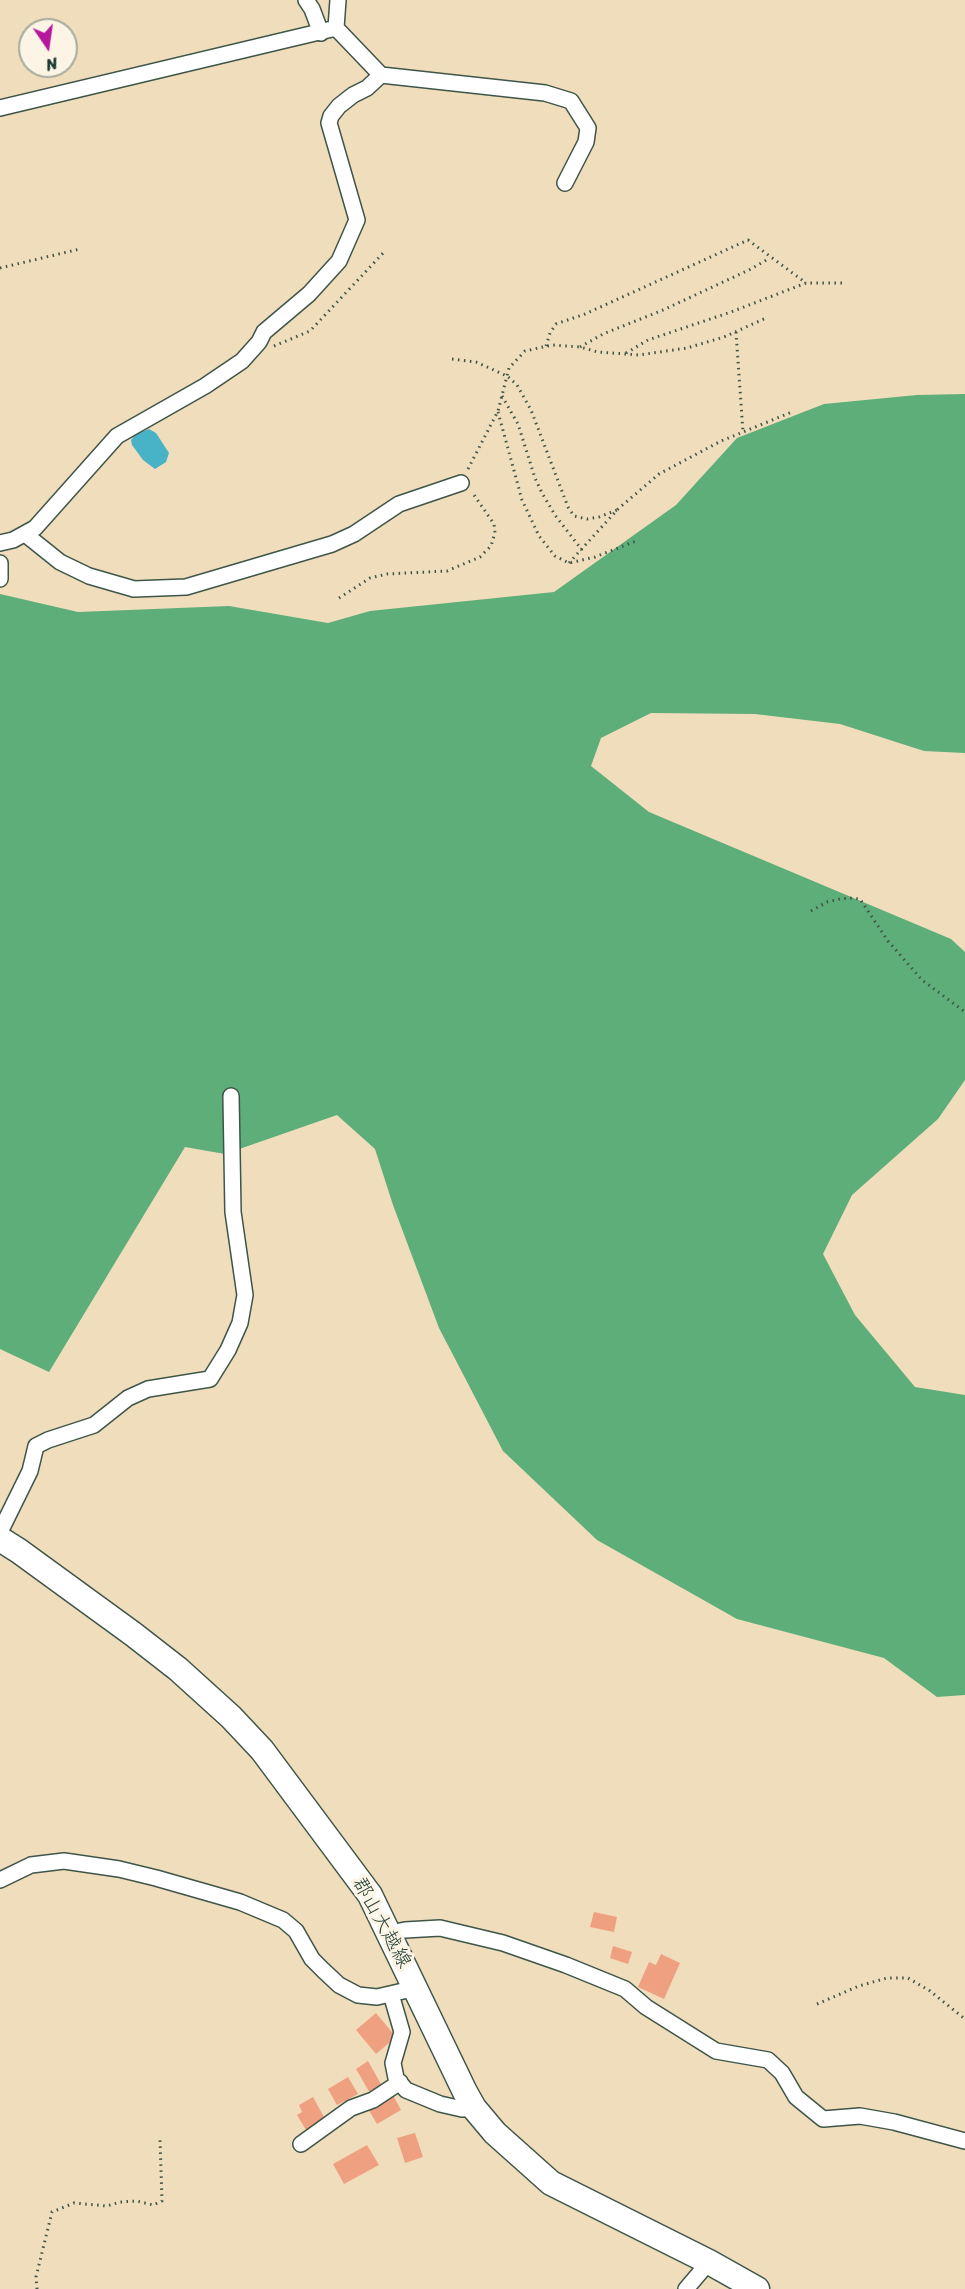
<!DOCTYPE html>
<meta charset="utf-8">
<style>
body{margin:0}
#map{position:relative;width:965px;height:2289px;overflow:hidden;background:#f0ddbc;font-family:Sriracha,sans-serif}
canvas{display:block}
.north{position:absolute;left:18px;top:18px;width:60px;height:60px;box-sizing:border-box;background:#fcf5e5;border:2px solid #a4ab9e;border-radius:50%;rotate:167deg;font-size:16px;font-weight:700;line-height:24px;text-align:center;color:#1f3d34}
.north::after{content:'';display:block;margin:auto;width:21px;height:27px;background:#b5179e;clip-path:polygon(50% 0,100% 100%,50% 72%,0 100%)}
</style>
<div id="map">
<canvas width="965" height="2289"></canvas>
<div class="north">N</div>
</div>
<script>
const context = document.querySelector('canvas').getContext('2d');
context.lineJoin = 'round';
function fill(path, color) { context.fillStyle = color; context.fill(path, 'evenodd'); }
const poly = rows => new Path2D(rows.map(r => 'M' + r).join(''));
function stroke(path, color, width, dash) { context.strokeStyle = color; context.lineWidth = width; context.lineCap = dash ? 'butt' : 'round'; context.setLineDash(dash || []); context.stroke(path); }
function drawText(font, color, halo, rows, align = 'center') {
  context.font = font + ' Sriracha,"Klee One",sans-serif'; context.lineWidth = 6; context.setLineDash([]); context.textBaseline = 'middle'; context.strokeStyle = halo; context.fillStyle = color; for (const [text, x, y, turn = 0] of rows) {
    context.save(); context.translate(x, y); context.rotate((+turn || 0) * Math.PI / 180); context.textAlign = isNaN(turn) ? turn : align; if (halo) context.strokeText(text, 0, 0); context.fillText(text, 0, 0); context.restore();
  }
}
const forest = poly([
 [965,394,965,753,924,751,840,724,755,714,651,713,601,738,591,766,649,812,951,939,965,952,965,1080,938,1119,852,1195,823,1254,855,1315,915,1387,965,1395,965,1695,937,1697,884,1658,737,1619,597,1540,503,1451,439,1328,393,1205,375,1149,337,1115,225,1154,185,1147,49,1372,0,1349,0,594,78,612,229,606,328,623,370,611,554,592,676,505,737,438,824,404,917,395]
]);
const water = poly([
 [149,429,156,433,169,453,166,462,155,469,143,460,132,445,131,440,136,434]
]);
const building = poly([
 [594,1912,617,1917,614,1932,590,1927],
 [613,1946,632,1952,628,1964,610,1958],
 [661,1954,680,1963,664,1999,638,1987,649,1962,656,1965],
 [376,2013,396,2037,376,2054,356,2030],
 [368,2061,382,2086,370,2093,356,2069],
 [348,2077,358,2094,337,2105,328,2089],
 [392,2093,401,2110,377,2124,367,2107],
 [313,2097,325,2119,306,2130,297,2115,302,2112,299,2105],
 [415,2133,423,2157,405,2163,397,2138],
 [367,2145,379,2165,344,2184,333,2164]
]);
const path = poly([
 [0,268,80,249],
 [736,332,743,432],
 [274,346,310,331,386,250],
 [546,346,550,333,556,324,585,314,748,240,806,283],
 [580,347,603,334,663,310,749,270,770,258],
 [626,353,648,340,731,312,806,283,843,283],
 [452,359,476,362,507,376,517,385,531,410,568,507,574,516,587,519,599,517,617,510],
 [502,396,518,424,535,478,542,493,555,515,582,550],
 [498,412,522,500,539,536,555,556,569,563,595,557,636,541],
 [468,469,498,411,509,368,525,351,552,345,580,347,598,352,639,355,687,348,724,337,766,318],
 [569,563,618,509,659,474,721,441,792,412],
 [339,598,370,578,387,574,447,571,480,557,491,546,495,533,494,524,472,492],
 [811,911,827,902,840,899,850,898,860,899,888,941,922,980,965,1012],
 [817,2004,859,1986,887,1978,908,1978,930,1991,965,2019],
 [37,2289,36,2277,52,2212,74,2203,107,2206,120,2202,137,2201,153,2205,162,2201,160,2139]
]);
const street = poly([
 [306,0,312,9,321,33],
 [336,28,381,75,545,93,571,101,588,128,586,142,565,183],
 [0,108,336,28,338,0],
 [25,534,60,562,89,576,134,589,186,587,332,544,354,534,399,504,461,483],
 [0,543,13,540,35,528,117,436,205,386,242,361,259,342,264,332,309,294,339,261,357,220,329,123,331,116,339,106,353,95,367,88,381,75],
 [0,563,0,579],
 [0,1532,30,1471,36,1446,48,1440,94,1425,128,1398,148,1389,210,1379,228,1350,240,1323,245,1295,233,1212,231,1096],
 [0,1880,31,1865,64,1861,119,1869,156,1878,240,1902,283,1920,296,1931,312,1959,323,1970,339,1985,358,1995,377,1997,416,1988],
 [390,1933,405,1930,440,1928,503,1943,566,1965,625,1989,646,2007,716,2051,768,2060,782,2073,796,2097,823,2119,860,2116,894,2122,965,2141],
 [391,1994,402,2032,393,2063,396,2078,406,2090,440,2104,462,2109,474,2108],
 [301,2144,351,2108,373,2100,400,2082],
 [686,2289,709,2262]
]);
const primary = poly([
 [0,1539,19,1551,133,1634,178,1669,231,1717,262,1750,370,1895,465,2092,474,2108,495,2133,551,2183,709,2262,757,2289]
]);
const streetNames = [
 ["郡山大越線",381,1923,61]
];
fill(forest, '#5eae7a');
fill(water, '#48b2c6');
fill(building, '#efa081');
stroke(street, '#3e5548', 18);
stroke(primary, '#3e5548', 27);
stroke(path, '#3e5548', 3, [1.5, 4.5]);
stroke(street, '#fff', 15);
stroke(primary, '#fff', 24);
drawText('20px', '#1f3d34', '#fcf5e5', streetNames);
</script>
